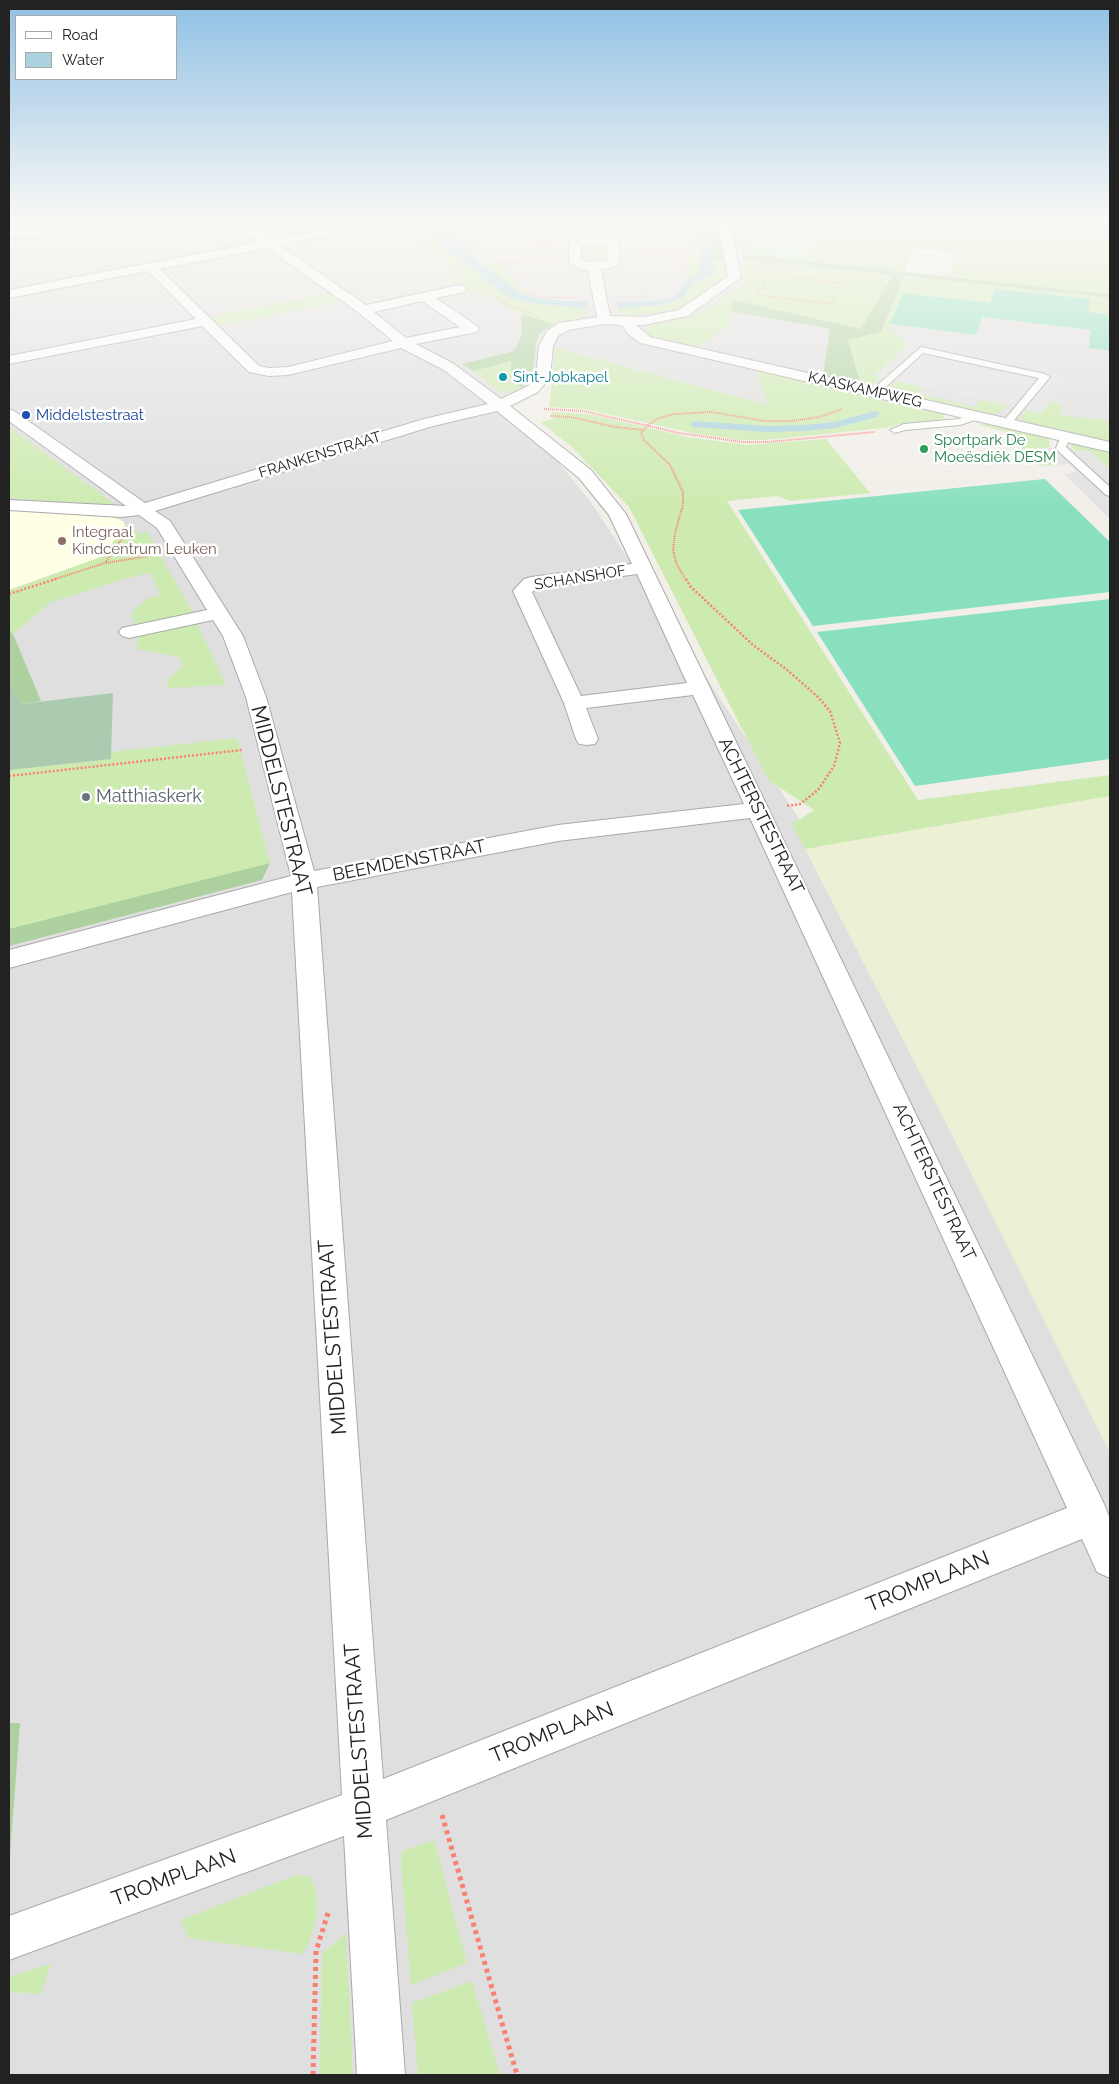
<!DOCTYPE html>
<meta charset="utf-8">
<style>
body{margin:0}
#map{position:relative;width:1119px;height:2084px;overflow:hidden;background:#f2efe9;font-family:Raleway,sans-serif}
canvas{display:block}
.frame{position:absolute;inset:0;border:10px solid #222;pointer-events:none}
.legend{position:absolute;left:15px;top:15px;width:162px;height:65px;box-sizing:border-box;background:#fff;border:1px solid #a7a7a7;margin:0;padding:6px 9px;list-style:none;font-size:15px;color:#222}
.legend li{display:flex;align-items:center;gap:10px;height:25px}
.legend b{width:25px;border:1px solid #a7a7a7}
</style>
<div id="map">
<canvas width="1119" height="2084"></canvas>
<div class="frame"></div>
<ul class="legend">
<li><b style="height:6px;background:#fff"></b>Road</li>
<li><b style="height:14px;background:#aad3df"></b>Water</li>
</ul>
</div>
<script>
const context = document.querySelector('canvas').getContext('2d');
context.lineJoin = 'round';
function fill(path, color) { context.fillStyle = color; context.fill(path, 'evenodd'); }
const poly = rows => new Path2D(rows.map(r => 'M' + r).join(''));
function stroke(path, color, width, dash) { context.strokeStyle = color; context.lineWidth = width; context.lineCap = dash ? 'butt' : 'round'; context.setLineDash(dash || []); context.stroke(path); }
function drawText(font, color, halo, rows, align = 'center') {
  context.font = font + ' Raleway,sans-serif'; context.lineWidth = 5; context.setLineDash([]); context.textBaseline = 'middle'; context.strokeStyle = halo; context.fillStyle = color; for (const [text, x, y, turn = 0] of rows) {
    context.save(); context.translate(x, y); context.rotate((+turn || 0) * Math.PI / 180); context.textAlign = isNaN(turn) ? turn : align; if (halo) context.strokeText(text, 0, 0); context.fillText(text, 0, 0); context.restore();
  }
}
const residential = poly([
 [9,219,731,219,742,259,1110,299,1110,451,756,369,780,436,554,368,541,388,508,401,590,501,1110,1291,1110,2075,9,2075],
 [776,219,858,219,855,226]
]);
const education = poly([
 [9,509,109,516,123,521,125,525,104,556,9,590]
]);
const farmland = poly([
 [1110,796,1110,1453,950,1131,805,849]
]);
const grass = poly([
 [27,219,100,219,30,231,15,231],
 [404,219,485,219,445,222,430,229,509,297,528,303,587,308,588,316,554,324,521,314,482,292,472,294,446,276,457,273,424,248,418,233],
 [542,219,577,219,529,222,528,227,473,231,469,230,483,224],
 [633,219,690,219,693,221,701,266,697,276,687,281,683,281,691,266,688,257,693,252,684,222,637,223],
 [731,219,776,219,854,226,858,219,1110,219,1110,294,948,276,956,253,914,249,904,272,741,254],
 [451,234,456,236,484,262,504,265,516,284,531,297,520,294,503,282,499,276,484,268],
 [585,245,602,245,606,247,608,260,590,262,582,259,580,247],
 [713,259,723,259,725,278,679,308,654,314,619,315,618,308,662,305,683,297,691,285,708,276,714,262],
 [742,259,894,275,861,329,733,300,730,324,698,347,656,338,648,334,644,329,652,323,676,320,690,314,696,315,748,282,744,280,746,277],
 [904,276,1110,298,1110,315,1088,312,1089,299,994,289,991,303,903,293,889,328,909,345,874,375,881,377,873,384,861,386,847,340,881,332],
 [332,293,343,301,212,327,202,318],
 [556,348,768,405,756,369,942,413,945,418,939,421,899,424,892,427,766,440,742,440,692,433,584,409,549,407],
 [508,361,512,361,512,383,522,387,509,392,502,393,473,371],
 [897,381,923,387,918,393,974,407,981,400,1007,405,1001,412,991,415,895,395,889,391,889,387],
 [1050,402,1061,404,1061,415,1110,421,1110,443,1030,424,1020,418,1026,410,1041,413],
 [551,412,588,414,688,437,747,445,826,439,870,493,790,501,777,496,727,501,918,800,1110,775,1110,796,805,849,792,824,814,810,768,780,629,507,572,447,540,422,552,419],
 [992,423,1042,435,1049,439,1050,447,1037,449,1053,465,1039,466,1004,431,978,425],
 [9,427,117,506,9,498],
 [1074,442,1110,451,1110,466,1106,466,1090,451,1076,452,1068,443],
 [125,525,140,534,147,532,193,613,136,625,131,613,148,598,161,595,150,573,128,578,51,602,13,634,9,631,9,590,104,556],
 [196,621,226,685,168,688,167,680,183,666,178,657,136,649,140,633],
 [237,738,270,863,9,929,9,770,110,759,111,752],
 [434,1840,467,1963,411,1985,401,1865,402,1851],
 [296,1875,310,1877,317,1893,317,1916,309,1943,302,1954,188,1938,181,1920],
 [346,1933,353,2075,320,2075,322,1954],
 [51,1964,41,1994,9,1992,9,1977],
 [472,1981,500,2075,418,2075,412,2003]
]);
const forest = poly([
 [704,225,716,225,723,259,713,259],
 [741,254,1110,294,1110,298,904,276,881,332,848,340,861,386,823,376,830,329,731,311,733,300,861,329,893,275,742,259],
 [521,314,554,324,539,334,536,344,532,379,522,387,512,383,511,361,473,371,462,364,514,351,522,334],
 [9,631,13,634,41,701,20,704,9,683],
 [270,863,262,880,9,946,9,929],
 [9,1723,20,1723,9,1868]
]);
const cemetery = poly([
 [9,683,21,704,113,693,111,759,9,770]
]);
const park = poly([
 [750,222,821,228,807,258,754,253]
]);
const pitch = poly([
 [995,289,1090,299,1088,312,1110,315,1110,351,1089,348,1091,330,982,317,976,335,890,324,903,293,990,303],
 [1045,479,1110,542,1110,592,813,626,738,510],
 [1110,599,1110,759,915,786,817,632]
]);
const parking = poly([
 [909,345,930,349,921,357,1025,380,1034,370,1071,378,1041,413,874,375],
 [1069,446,1076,452,1090,451,1106,466,1110,466,1110,519,1064,474,1077,472,1069,464,1053,465,1036,449]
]);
const water = poly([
 [485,219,542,219,483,224,451,234,484,268,494,272,520,294,550,300,587,302,587,308,528,303,509,297,445,249,430,229,445,222],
 [690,219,702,220,715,270,708,276,691,285,683,297,674,301,662,305,618,308,616,302,654,301,669,299,675,296,689,279,697,276,701,266,700,252,693,221]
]);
const streamFar1 = poly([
 [757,219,852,227,859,225,862,219]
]);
const stream = poly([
 [694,424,768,429,804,428,835,425,876,414]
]);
const pathFar3 = poly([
 [412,219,438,252,457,268],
 [531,219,530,228,540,243,552,243],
 [632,219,637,223,684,223,693,252,687,254,689,266,674,291],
 [416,222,450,219],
 [531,223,577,219],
 [530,228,459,234,486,260,505,263,519,285,526,292,539,297,577,298],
 [631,230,636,230,637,223],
 [638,254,687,254],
 [756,262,776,264,770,275,842,283,831,304,758,295,766,281,756,279],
 [505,263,552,260],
 [481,287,504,303,538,317],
 [629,297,647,296]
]);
const pathFar2 = poly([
 [544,409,583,411,679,433,743,442,768,442,875,432],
 [551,416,571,417,615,427,643,430],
 [106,563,154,555],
 [52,580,105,563,125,534],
 [686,580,677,565,673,550,675,533,683,505,683,492,670,465,644,440,641,433,647,426,657,419,674,414,712,412,764,421,791,421,820,417,842,409]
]);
const pathFar1 = poly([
 [686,579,690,586,753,645,786,669,818,697,830,711,840,743,834,766,818,790,800,804,786,806],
 [9,594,56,579],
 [9,776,242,750]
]);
const path = poly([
 [442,1815,517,2075],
 [313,2075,316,1951,329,1910]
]);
const lane = poly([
 [921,347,1045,374,1050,377,1010,425,1007,426,1002,423,1039,378,923,353,878,394,872,394,872,390,921,347],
 [978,413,983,416,981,418,960,425,905,430,895,433,890,430,904,424,959,419,978,413],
 [1066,433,1071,436,1066,447,1110,487,1110,496,1106,495,1057,450,1056,448,1061,436,1066,433]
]);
const street = poly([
 [99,219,126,219,120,222,32,237,9,236,9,229,32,229,99,219],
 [228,219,241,219,271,240,350,224,354,226,356,228,354,230,279,245,366,305,460,285,465,286,466,289,465,292,436,298,477,326,479,329,477,332,416,344,454,364,501,399,528,386,536,376,539,346,547,331,559,323,597,317,588,270,581,269,569,262,569,243,571,240,594,237,617,238,621,260,616,266,601,270,610,316,644,317,679,310,728,276,717,219,729,219,741,277,688,316,644,325,636,325,650,337,1110,442,1110,452,645,344,640,343,627,333,622,325,604,324,568,330,558,336,553,346,550,377,538,392,510,406,591,470,626,514,1104,1504,1110,1519,1110,1578,1097,1572,1082,1539,386,1820,405,2075,357,2075,344,1836,9,1960,9,1916,342,1795,292,892,9,968,9,950,291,876,246,697,223,636,213,620,129,638,122,636,119,632,122,628,207,610,157,528,139,515,121,517,9,510,9,500,126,506,9,421,9,409,14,411,145,503,424,419,488,404,444,370,401,348,288,375,269,376,249,372,202,326,9,364,9,356,196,319,148,271,9,298,9,290,259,242,228,219],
 [607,245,608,260,587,262,581,260,581,246,607,245],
 [267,248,359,313,393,341,288,367,269,368,259,366,160,269,267,248],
 [422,301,460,327,406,338,374,312,422,301],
 [497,411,579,478,609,515,632,564,531,577,524,579,513,591,564,703,576,739,579,744,587,745,595,744,598,739,586,708,693,695,744,804,558,825,314,871,266,697,243,636,170,521,155,511,433,426,497,411],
 [637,574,687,683,581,696,532,592,537,588,637,574],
 [750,818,1067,1508,383,1779,317,887,558,841,750,818]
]);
const markers = [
 [503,377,5,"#0f9aa8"],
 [26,415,5,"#1a4fb4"],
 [924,449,5,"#2e9e5b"],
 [62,541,5,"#8d6e63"],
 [86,797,5,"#6b7280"]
];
const farCulturenames = [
 ["Sint-Jobkapel",513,377]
];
const farStreetnames = [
 ["KAASKAMPWEG",865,390,13],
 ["FRANKENSTRAAT",320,455,-17],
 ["SCHANSHOF",580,578,-9]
];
const farTransitnames = [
 ["Middelstestraat",36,415]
];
const farLeisurenames = [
 ["Sportpark De",934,440],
 ["Moeësdiêk DESM",934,457]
];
const farEducationnames = [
 ["Integraal",72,532],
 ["Kindcentrum Leuken",72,549]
];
const worshipNames = [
 ["Matthiaskerk",96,797]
];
const streetNames = [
 ["ACHTERSTESTRAAT",761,816,64],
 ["BEEMDENSTRAAT",409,861,-11],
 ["ACHTERSTESTRAAT",934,1182,65]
];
const nearStreetnames = [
 ["MIDDELSTESTRAAT",281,801,76],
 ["MIDDELSTESTRAAT",333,1337,-94],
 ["TROMPLAAN",928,1582,-22],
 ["TROMPLAAN",552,1733,-22],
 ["MIDDELSTESTRAAT",359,1741,-94],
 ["TROMPLAAN",174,1878,-20]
];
fill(residential, '#e0dfdf');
fill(education, '#ffffe5');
fill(farmland, '#eef0d5');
fill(grass, '#cdebb0');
fill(forest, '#add19e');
fill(cemetery, '#aacbaf');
fill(park, '#c8facc');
fill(pitch, '#88e0be');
fill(parking, '#e2e2e2');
fill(water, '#aad3df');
stroke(streamFar1, '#aad3df', 5);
stroke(stream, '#aad3df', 6);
stroke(lane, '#a9a9a9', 2);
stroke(street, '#a9a9a9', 2);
stroke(pathFar3, '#fa8072', 1, [1, 1]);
stroke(pathFar2, '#fa8072', 2, [1, 1]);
stroke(pathFar1, '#fa8072', 2.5, [2, 2]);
stroke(path, '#fa8072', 5, [4, 4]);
fill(lane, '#fff');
fill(street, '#fff');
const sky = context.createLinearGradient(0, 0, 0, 511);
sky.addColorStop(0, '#8fc0e4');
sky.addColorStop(0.43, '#f9f8f5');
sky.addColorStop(1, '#f9f8f500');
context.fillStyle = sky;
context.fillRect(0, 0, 1119, 511);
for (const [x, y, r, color] of markers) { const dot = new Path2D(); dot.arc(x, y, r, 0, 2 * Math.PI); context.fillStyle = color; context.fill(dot); stroke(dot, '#fff', 2); }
drawText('15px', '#0d838f', '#fff', farCulturenames, 'left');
drawText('15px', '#222', '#fff', farStreetnames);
drawText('15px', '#164399', '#fff', farTransitnames, 'left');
drawText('15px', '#27864d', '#fff', farLeisurenames, 'left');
drawText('15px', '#785e54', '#fff', farEducationnames, 'left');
drawText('18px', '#5b616d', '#fff', worshipNames, 'left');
drawText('18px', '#222', '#fff', streetNames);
drawText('21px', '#222', '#fff', nearStreetnames);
</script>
